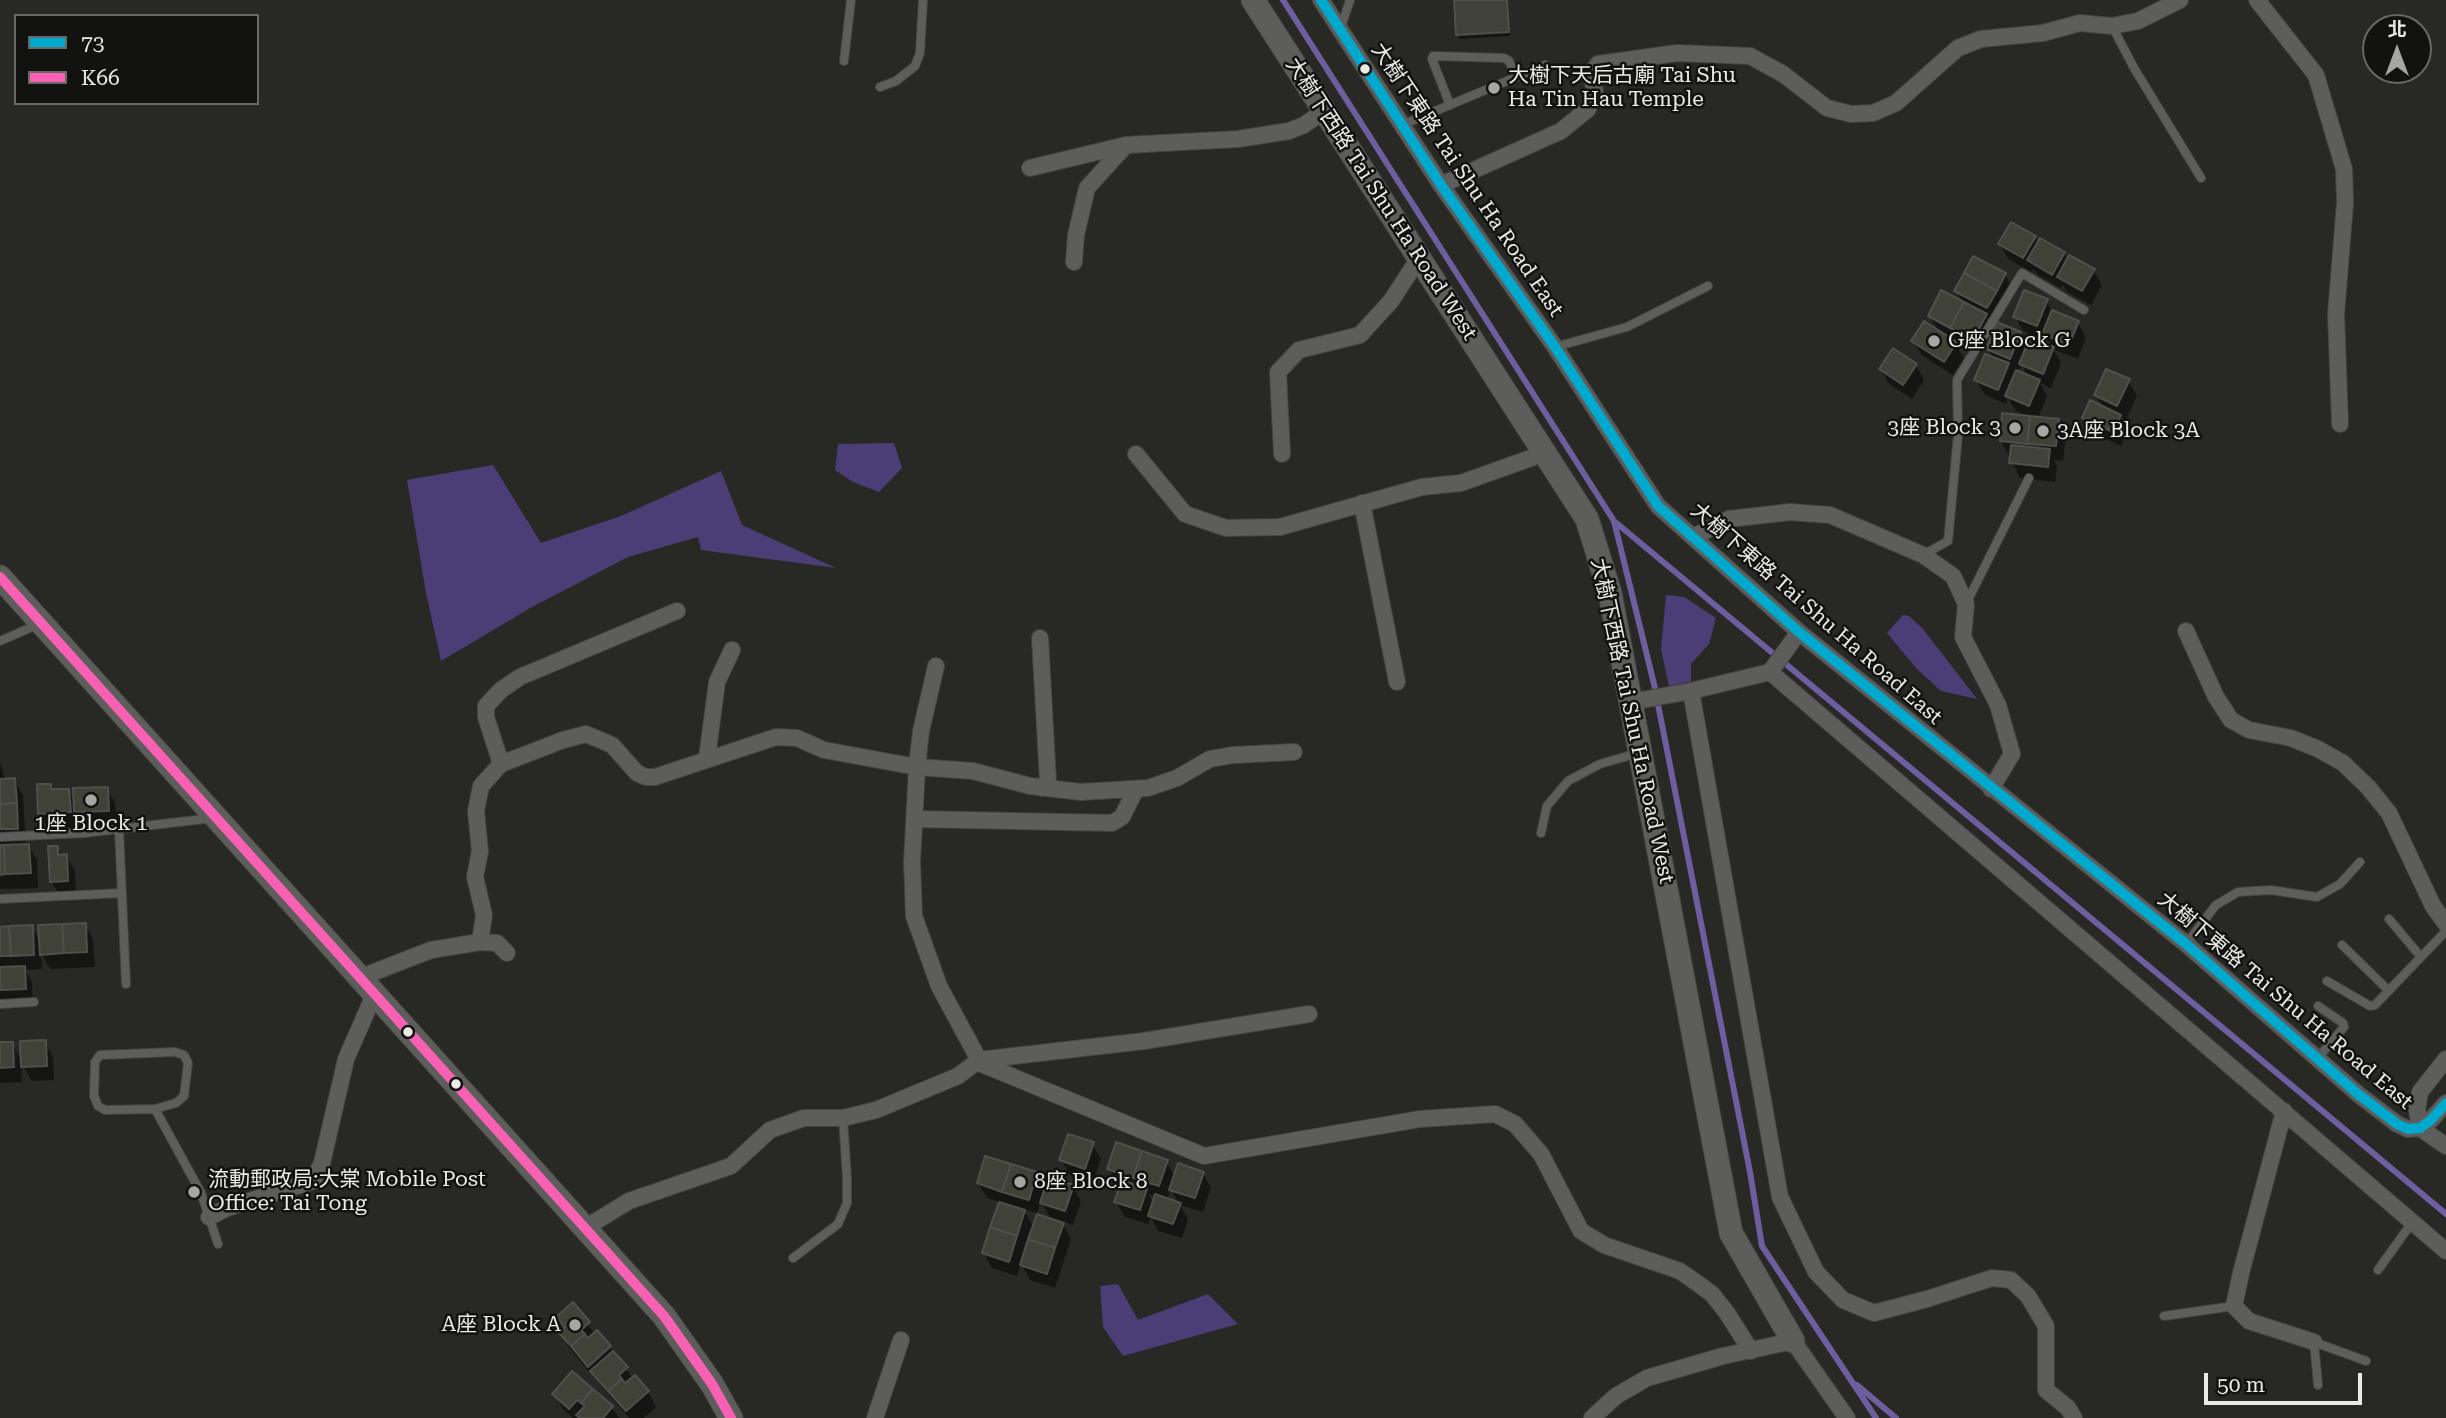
<!DOCTYPE html>
<meta charset="utf-8">
<style>
body{margin:0}
#map{position:relative;width:2446px;height:1418px;overflow:hidden;background:#282925;font-family:"Roboto Serif","Noto Sans TC",serif}
canvas{display:block}
.legend{position:absolute;left:14px;top:14px;width:245px;height:91px;box-sizing:border-box;background:#121210;border:2px solid #686966;margin:0;padding:9px 12px;list-style:none;font-size:21px;color:#eaebe7}
.legend li{display:flex;align-items:center;gap:14px;height:35px}
.legend b{width:35px;border:2px solid #686966}
.north{position:absolute;left:2362px;top:14px;width:70px;height:70px;box-sizing:border-box;background:#121210;border:2px solid #686966;border-radius:50%;rotate:0deg;font-size:19px;font-weight:700;line-height:28px;text-align:center;color:#eaebe7}
.north::after{content:'';display:block;margin:auto;width:24px;height:32px;background:#a6a7a3;clip-path:polygon(50% 0,100% 100%,50% 72%,0 100%)}
.scale{position:absolute;left:2204px;top:1373px;width:158px;height:32px;box-sizing:border-box;border:4px solid #eaebe7;border-top:0;padding-left:9px;font-size:21px;line-height:24px;white-space:nowrap;color:#eaebe7;-webkit-text-stroke:5px #121210;paint-order:stroke}
</style>
<div id="map">
<canvas width="2446" height="1418"></canvas>
<ul class="legend">
<li><b style="height:9px;background:#00a9ce"></b>73</li>
<li><b style="height:9px;background:#f860b3"></b>K66</li>
</ul>
<div class="north">北</div>
<div class="scale">50 m</div>
</div>
<script>
const context = document.querySelector('canvas').getContext('2d');
context.lineJoin = 'round';
function fill(path, color) { context.fillStyle = color; context.fill(path, 'evenodd'); }
const poly = rows => new Path2D(rows.map(r => 'M' + r).join(''));
function stroke(path, color, width, dash) { context.strokeStyle = color; context.lineWidth = width; context.lineCap = dash ? 'butt' : 'round'; context.setLineDash(dash || []); context.stroke(path); }
function drawText(font, color, halo, rows, align = 'center') {
  context.font = font + ' "Roboto Serif","Noto Sans TC",serif'; context.lineWidth = 5; context.setLineDash([]); context.textBaseline = 'middle'; context.strokeStyle = halo; context.fillStyle = color; for (const [text, x, y, turn = 0] of rows) {
    context.save(); context.translate(x, y); context.rotate((+turn || 0) * Math.PI / 180); context.textAlign = isNaN(turn) ? turn : align; if (halo) context.strokeText(text, 0, 0); context.fillText(text, 0, 0); context.restore();
  }
}
const forest = poly([
 [894,443,902,468,879,492,853,482,835,470,838,444],
 [493,465,541,543,621,516,721,471,742,525,836,568,701,550,698,537,628,557,532,607,441,661,426,593,407,480],
 [1666,595,1684,597,1716,618,1709,644,1691,664,1691,682,1669,686,1661,649],
 [1903,615,1909,616,1923,629,1977,699,1941,691,1917,669,1887,633],
 [1118,1284,1138,1320,1208,1294,1238,1324,1123,1356,1103,1327,1100,1286]
]);
const shadow = poly([
 [1455,0,1508,0,1510,36,1460,39,1457,34],
 [2035,237,2038,244,2064,254,2068,261,2093,270,2102,285,2091,305,2067,292,2063,285,2061,288,2038,275,2034,269,2032,272,2008,259,2000,244],
 [2005,275,2013,289,1996,322,1986,317,1995,332,2020,334,2028,347,2053,348,2046,337,2045,340,2023,331,2015,316,2047,301,2053,313,2078,323,2086,338,2078,359,2053,349,2061,363,2051,388,2040,383,2047,396,2038,418,2058,420,2066,435,2063,461,2054,460,2057,466,2055,482,2020,478,2001,440,2028,416,2016,411,2008,398,2006,404,1985,395,1976,380,1994,359,1988,349,1994,335,1992,334,1981,353,1952,338,1964,358,1953,375,1922,355,1913,341,1940,333,1929,315,1964,304,1956,291],
 [2022,365,2028,377,2018,373],
 [1916,365,1924,380,1912,399,1889,384,1881,369],
 [2128,381,2137,396,2126,419,2120,417,2128,431,2121,446,2093,433,2084,418,2104,409,2096,395],
 [0,762,5,780,14,780,23,795,26,845,28,845,37,860,38,888,0,889],
 [50,785,53,791,68,791,75,803,107,788,115,803,117,825,84,827,77,815,78,827,48,829,40,814],
 [57,847,62,856,66,856,75,871,76,896,60,896,51,881],
 [85,925,93,939,95,967,50,969,41,953,42,969,25,970,32,982,33,1003,0,1005,0,928,32,927,41,943],
 [45,1042,53,1057,54,1080,32,1081,21,1063,22,1082,0,1083,0,1044,12,1044,23,1062],
 [1092,1144,1101,1159,1093,1183,1070,1175,1061,1160],
 [1166,1161,1175,1177,1203,1173,1211,1188,1203,1212,1180,1205,1188,1219,1182,1238,1158,1231,1151,1217,1148,1224,1125,1217,1116,1202,1122,1185,1118,1183,1109,1169],
 [1171,1189,1179,1204,1167,1200],
 [1148,1194,1156,1197,1154,1204],
 [1036,1174,1046,1191,1072,1186,1081,1201,1073,1225,1061,1221,1071,1239,1055,1288,1030,1280,1021,1263,1017,1276,992,1268,984,1253,1000,1202,987,1198,978,1183],
 [1041,1201,1052,1221,1034,1228,1023,1209,1037,1213],
 [573,1305,595,1334,597,1333,610,1347,633,1379,634,1377,648,1392,656,1407,644,1418,629,1418,569,1348,561,1333,565,1329,558,1317],
 [572,1374,612,1408,619,1418,573,1418,563,1409,554,1394]
]);
const stream = poly([
 [1283,0,1614,521,1654,684,1750,1172,1762,1246,1876,1418],
 [1614,521,2446,1214],
 [1857,1385,1896,1418]
]);
const building = poly([
 [1454,0,1507,0,1509,32,1456,35,1454,0],
 [2011,222,2036,236,2023,258,1998,244,2011,222],
 [2040,238,2065,252,2052,275,2027,260,2040,238],
 [2069,255,2095,269,2082,291,2057,277,2069,255],
 [1973,256,2006,273,1997,291,1964,273,1973,256],
 [1964,273,1997,291,1987,308,1954,291,1964,273],
 [1941,290,1964,302,1950,328,1928,316,1941,290],
 [2024,290,2048,299,2037,326,2013,317,2024,290],
 [1964,302,1987,314,1973,340,1950,328,1964,302],
 [2052,310,2079,321,2069,345,2042,334,2052,310],
 [1924,321,1957,342,1944,362,1911,341,1924,321],
 [1997,322,2021,332,2010,359,1986,349,1997,322],
 [2030,337,2054,347,2043,374,2019,364,2030,337],
 [1893,348,1917,364,1903,385,1879,369,1893,348],
 [1985,354,2009,363,1998,390,1974,380,1985,354],
 [2106,369,2130,379,2117,406,2094,395,2106,369],
 [2016,370,2040,380,2029,406,2005,396,2016,370],
 [2090,400,2121,415,2113,432,2082,418,2090,400],
 [2002,413,2030,416,2027,444,2000,441,2002,413],
 [2030,416,2059,419,2056,446,2027,444,2030,416],
 [2011,445,2050,449,2048,467,2009,463,2011,445],
 [15,778,17,803,0,804,0,779,15,778],
 [37,784,51,784,51,789,69,789,71,812,38,814,37,784],
 [108,787,109,811,74,812,73,788,108,787],
 [17,803,18,829,0,829,0,804,17,803],
 [29,844,31,873,5,874,4,845,29,844],
 [0,845,4,845,5,874,0,875,0,845],
 [48,846,58,846,58,855,67,854,68,881,50,882,48,846],
 [86,923,87,952,64,953,62,924,86,923],
 [62,924,64,953,40,955,38,925,62,924],
 [33,925,34,955,11,956,9,926,33,925],
 [9,926,11,956,0,956,0,927,9,926],
 [25,966,26,989,0,990,0,967,25,966],
 [46,1040,47,1066,21,1067,20,1041,46,1040],
 [0,1042,13,1042,14,1067,0,1068,0,1042],
 [1068,1134,1094,1142,1085,1169,1059,1160,1068,1134],
 [1116,1142,1142,1151,1133,1178,1107,1169,1116,1142],
 [1142,1151,1168,1160,1159,1186,1133,1178,1142,1151],
 [985,1156,1011,1164,1002,1192,977,1183,985,1156],
 [1178,1163,1204,1172,1195,1198,1169,1190,1178,1163],
 [1011,1164,1037,1172,1029,1200,1002,1192,1011,1164],
 [1048,1177,1074,1185,1065,1211,1040,1203,1048,1177],
 [1122,1180,1147,1189,1140,1210,1114,1202,1122,1180],
 [1155,1194,1181,1203,1173,1224,1148,1216,1155,1194],
 [999,1202,1025,1210,1017,1236,990,1227,999,1202],
 [1037,1214,1064,1223,1055,1248,1028,1239,1037,1214],
 [990,1227,1017,1236,1009,1262,982,1253,990,1227],
 [1028,1239,1055,1248,1047,1274,1020,1265,1028,1239],
 [573,1302,590,1322,581,1330,585,1334,571,1346,559,1333,565,1327,556,1317,573,1302],
 [597,1330,611,1346,588,1367,571,1346,585,1334,588,1338,597,1330],
 [613,1351,628,1367,619,1375,622,1379,608,1391,590,1371,613,1351],
 [572,1371,593,1389,581,1403,577,1400,569,1409,552,1394,572,1371],
 [635,1375,649,1391,626,1411,608,1391,622,1379,625,1383,635,1375],
 [593,1389,613,1406,603,1418,580,1418,576,1415,585,1406,581,1403,593,1389]
]);
const lane = poly([
 [2112,26,2134,68,2201,178],
 [1341,27,1350,0],
 [844,61,851,0],
 [880,87,896,81,915,66,920,53,923,0],
 [1450,105,1432,59,1433,56,1504,58,1509,61,1516,76],
 [1402,125,1545,65],
 [1555,347,1627,327,1708,286],
 [1923,555,1948,541,1958,435,1957,380,2022,273,2084,310],
 [1966,604,2029,478],
 [0,641,39,624],
 [1541,833,1547,806,1568,781,1600,764,1638,753],
 [0,837,84,833,119,829],
 [0,899,122,893],
 [2389,919,2421,957],
 [2186,944,2216,905,2238,892,2271,890,2317,897,2340,884,2360,862],
 [2342,945,2389,991],
 [2327,981,2370,1006,2375,1005,2446,931],
 [126,984,119,829,213,818],
 [0,1004,34,1002],
 [175,1052,184,1055,188,1063,184,1096,176,1103,155,1109,105,1110,98,1106,94,1096,95,1062,100,1055,175,1052],
 [2317,1059,2344,1027,2343,1023,2318,1006],
 [155,1109,201,1193,218,1244],
 [793,1258,838,1224,847,1203,847,1179,843,1118],
 [2378,1270,2413,1221],
 [2164,1316,2234,1306],
 [2318,1385,2314,1342,2366,1361]
]);
const street = poly([
 [1321,0,1441,185,1555,347,1658,506,1799,632,2186,944,2358,1094,2397,1124,2408,1129,2420,1128,2431,1120,2446,1103],
 [2257,0,2316,75,2344,169,2345,203,2336,314,2340,424],
 [1030,168,1126,145,1238,139,1289,131,1304,125,1324,111],
 [1441,185,1561,131,1588,109,1595,92,1591,74,1598,64,1677,53,1750,56,1783,74,1827,108,1851,114,1873,113,1896,103,1958,48,1981,39,2043,33,2080,23,2112,26,2138,21,2180,0],
 [1074,262,1076,235,1087,188,1126,145],
 [1136,454,1185,514,1226,528,1280,527,1422,487,1461,483,1545,453],
 [1282,454,1278,372,1299,350,1360,335,1391,301,1419,258],
 [1362,503,1397,682],
 [1693,537,1729,519,1790,512,1830,515,1923,555,1953,576,1966,604,1963,637,1998,705,2012,754,1991,789],
 [2186,631,2216,697,2231,720,2249,730,2291,738,2318,749,2343,763,2368,787,2389,813,2433,906,2446,924],
 [1040,638,1048,781,1042,788],
 [936,666,921,731,917,767,912,862,914,916,939,986,979,1060],
 [1770,672,2446,1251],
 [1691,691,1780,1197,1816,1272,1843,1300,1874,1313,1927,1299,1992,1278,2011,1280,2028,1296,2046,1326,2046,1390,2068,1408,2074,1418],
 [1631,702,1691,691,1770,672,1799,632],
 [707,758,717,682,732,650],
 [501,764,486,717,486,706,501,690,520,677,677,611],
 [915,819,1112,823,1122,817,1136,789],
 [480,942,484,915,475,877,480,851,476,811,481,786,501,764,563,740,586,734,612,745,637,773,646,777,655,777,776,737,797,738,824,750,917,767,973,771,1030,786,1081,792,1148,788,1177,778,1210,759,1233,755,1294,752],
 [359,978,431,950,480,942,497,943,507,953],
 [2446,1059,2420,1092,2417,1110,2420,1128,2446,1146],
 [977,1062,1204,1156,1420,1119,1495,1114,1515,1124,1541,1154,1581,1231,1604,1245,1680,1271,1697,1283,1712,1294,1727,1313,1751,1351],
 [2284,1111,2241,1273,2234,1306,2249,1321,2314,1342],
 [209,1217,227,1208,313,1181,322,1163,346,1059,374,995],
 [585,1228,629,1201,731,1166,770,1130,804,1118,843,1118,876,1110,958,1076,979,1060,1144,1041,1309,1014],
 [875,1418,901,1340],
 [1592,1418,1616,1396,1647,1378,1723,1356,1793,1341,1847,1418]
]);
const secondary = poly([
 [1253,0,1587,519,1610,593,1731,1233,1793,1341],
 [0,577,664,1316,712,1384,731,1418]
]);
const bus1 = poly([
 [1321,0,1441,185,1555,347,1658,506,1799,632,2186,944,2358,1094,2397,1124,2408,1129,2420,1128,2431,1120,2446,1103]
]);
const bus2 = poly([
 [0,577,664,1316,712,1384,731,1418]
]);
const markers = [
 [1365,69,6,"#eaebe7"],
 [1494,88,7,"#a6a7a3"],
 [1934,341,7,"#a6a7a3"],
 [2015,428,7,"#a6a7a3"],
 [2043,431,7,"#a6a7a3"],
 [91,800,7,"#a6a7a3"],
 [408,1032,6,"#eaebe7"],
 [456,1084,6,"#eaebe7"],
 [1020,1182,7,"#a6a7a3"],
 [194,1192,7,"#a6a7a3"],
 [575,1325,7,"#a6a7a3"]
];
const poiNames = [
 ["大樹下天后古廟 Tai Shu",1508,76],
 ["Ha Tin Hau Temple",1508,100],
 ["G座 Block G",1948,341],
 ["3座 Block 3",2001,428,"right"],
 ["3A座 Block 3A",2057,431],
 ["1座 Block 1",91,824,"center"],
 ["流動郵政局:大棠 Mobile Post",208,1180],
 ["Office: Tai Tong",208,1204],
 ["8座 Block 8",1034,1182],
 ["A座 Block A",561,1325,"right"]
];
const streetNames = [
 ["大樹下東路 Tai Shu Ha Road East",1467,180,56],
 ["大樹下西路 Tai Shu Ha Road West",1381,199,57],
 ["大樹下東路 Tai Shu Ha Road East",1816,614,41],
 ["大樹下西路 Tai Shu Ha Road West",1632,721,78],
 ["大樹下東路 Tai Shu Ha Road East",2285,1001,40]
];
fill(forest, '#4b3e77');
fill(shadow, '#0007');
stroke(stream, '#6d5f9f', 6);
fill(building, '#404238');
stroke(building, '#4f4f4c', 2);
stroke(lane, '#444542', 10);
stroke(street, '#444542', 18);
stroke(secondary, '#444542', 25);
stroke(lane, '#5d5e5b', 8);
stroke(street, '#5d5e5b', 16);
stroke(secondary, '#5d5e5b', 23);
stroke(bus1, '#00a9ce', 10);
stroke(bus2, '#f860b3', 10);
for (const [x, y, r, color] of markers) { const dot = new Path2D(); dot.arc(x, y, r, 0, 2 * Math.PI); context.fillStyle = color; context.fill(dot); stroke(dot, '#121210', 2.5); }
drawText('21px', '#eaebe7', '#121210', poiNames, 'left');
drawText('21px', '#eaebe7', '#121210', streetNames);
</script>
